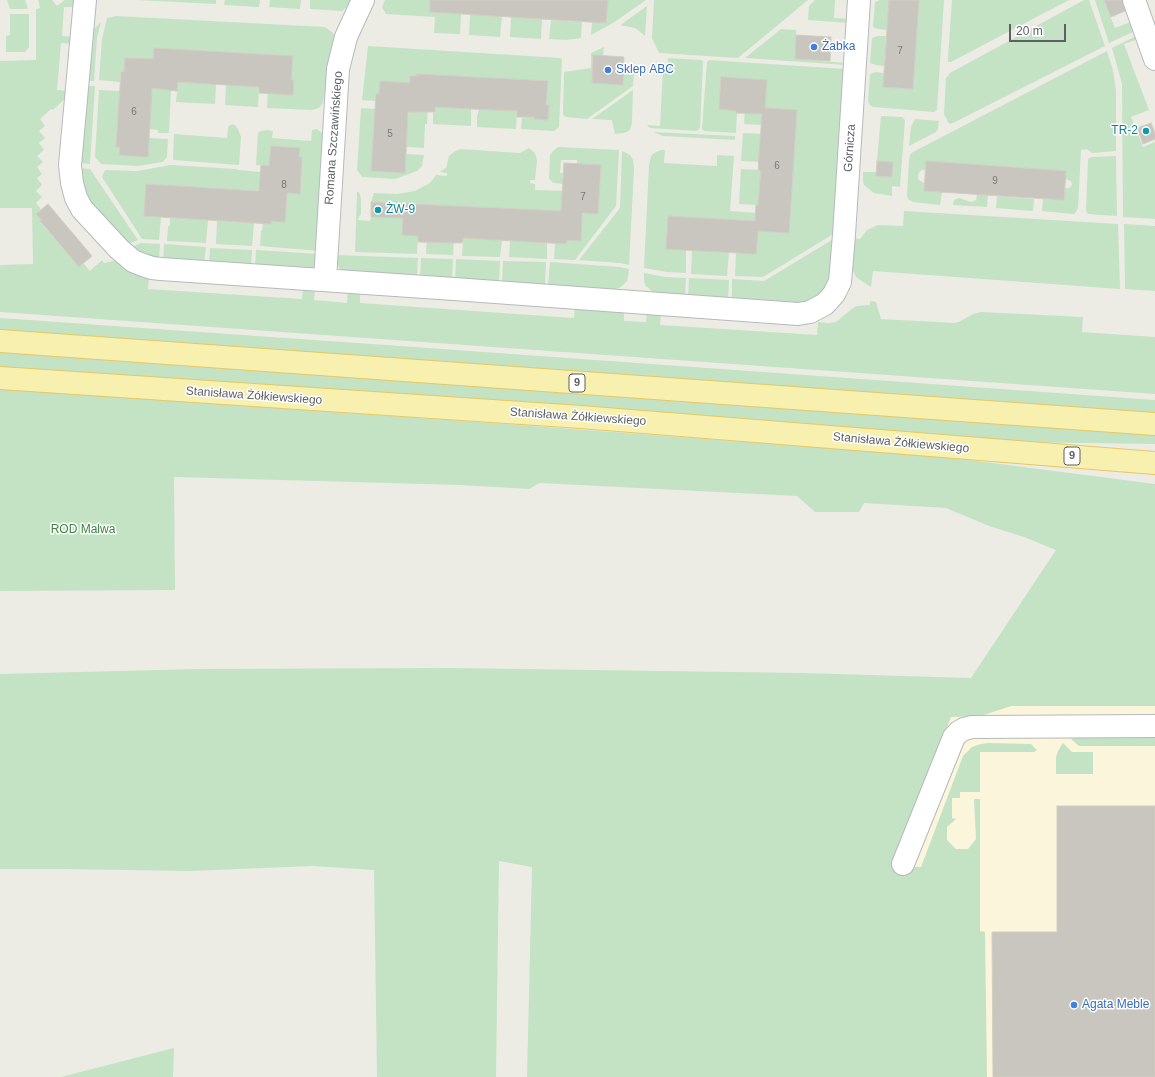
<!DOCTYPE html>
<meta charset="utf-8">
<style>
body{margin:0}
#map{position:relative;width:1155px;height:1077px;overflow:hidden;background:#edece4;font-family:Arial,sans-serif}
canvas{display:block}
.scale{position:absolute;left:1009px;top:24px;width:57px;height:18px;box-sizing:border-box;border:2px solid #5c5f63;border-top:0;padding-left:5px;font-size:12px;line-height:14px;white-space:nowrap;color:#5c5f63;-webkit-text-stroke:3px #fff;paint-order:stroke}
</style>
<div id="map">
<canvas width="1155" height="1077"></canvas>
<div class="scale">20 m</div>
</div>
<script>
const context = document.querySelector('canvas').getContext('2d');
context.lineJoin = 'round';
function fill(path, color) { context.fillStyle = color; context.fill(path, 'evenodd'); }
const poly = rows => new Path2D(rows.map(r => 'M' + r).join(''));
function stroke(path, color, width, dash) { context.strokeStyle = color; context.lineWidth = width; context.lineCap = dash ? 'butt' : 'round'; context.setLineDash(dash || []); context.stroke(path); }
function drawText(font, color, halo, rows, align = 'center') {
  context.font = font + ' Arial,sans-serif'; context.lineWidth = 3; context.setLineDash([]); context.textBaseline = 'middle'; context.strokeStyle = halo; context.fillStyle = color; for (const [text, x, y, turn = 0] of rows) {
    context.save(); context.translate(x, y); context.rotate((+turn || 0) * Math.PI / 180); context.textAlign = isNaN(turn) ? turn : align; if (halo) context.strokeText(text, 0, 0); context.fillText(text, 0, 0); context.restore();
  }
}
const commercial = poly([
 [1011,706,1155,706,1155,1077,961,1077,964,866,892,867,938,717,981,716]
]);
const green = poly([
 [7,0,25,0,28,9,10,9],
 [38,0,52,0,57,6,65,0,77,0,76,7,64,7,62,36,75,37,74,44,61,43,57,90,70,91,70,94,53,110,51,109,40,119,45,126,39,131,45,138,39,143,44,150,37,156,43,162,37,167,42,174,37,178,42,185,36,191,42,197,36,203,41,209,36,214,42,220,40,222,79,267,84,264,90,271,102,260,104,263,118,260,149,276,148,289,302,299,303,286,315,287,314,300,347,303,348,289,360,290,360,303,574,318,575,305,624,309,624,321,646,322,647,310,661,311,660,325,817,335,818,322,828,323,836,322,853,308,857,306,870,305,870,301,876,302,881,319,954,323,959,322,973,314,981,312,1083,317,1082,332,1155,337,1155,394,0,312,0,265,33,264,32,208,0,208,0,61,36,60,36,9,40,8],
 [136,0,216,0,216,4],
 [225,0,260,0,259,7,224,5],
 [270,0,301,0,300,9,269,7],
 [310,0,355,0,351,8,348,6,342,11,310,9],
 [385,0,445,0,444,13,461,14,460,34,434,33,435,17,386,14,382,7],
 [608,0,646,0,613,23,591,35,592,22,606,23],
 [654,0,808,0,738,58,659,53,652,38],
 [815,0,835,0,834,18,849,19,848,23,808,20,809,6],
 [880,0,889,0,887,30,878,29,873,27,875,2],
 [919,0,944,0,937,110,934,112,873,107,870,105,868,101,870,74,876,72,884,73,883,87,913,89],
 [952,0,1069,0,951,62,948,62,948,58],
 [1084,0,1089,0,1105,46,953,123,950,124,948,122,944,114,946,78,950,73],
 [1095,0,1104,0,1115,28,1131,22,1135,31,1109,43],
 [647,6,645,36,639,31,635,28,625,26,621,26,622,24],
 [10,14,29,14,29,47,25,52,6,52,6,36,10,35],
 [470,14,502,16,500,37,469,35],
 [116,16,325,27,333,33,335,37,328,68,323,103,319,108,312,110,267,108,268,91,278,94,293,95,294,80,291,80,293,56,154,48,153,63,140,58,125,58,124,72,121,72,120,82,99,80,102,39,107,18],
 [511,17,542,19,541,39,510,37],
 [551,20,582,22,581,38,566,40,549,39],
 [101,22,97,38,94,81,87,81,93,30],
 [781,29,796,30,795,59,846,63,846,65,745,58],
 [878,36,886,36,884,66,876,65,870,63,872,38],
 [1136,36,1138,39,1124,44,1149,110,1131,117,1143,147,1155,142,1155,219,1123,217,1122,84,1112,48],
 [368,46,561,58,562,60,559,127,554,131,521,129,522,117,525,118,525,115,534,115,534,119,548,120,549,105,546,105,548,81,417,74,417,76,410,76,410,87,395,82,380,81,379,94,376,94,375,101,362,100],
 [604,47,603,56,593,56,592,83,623,85,624,69,634,70,633,86,587,119,566,117,563,115,564,72,591,68,591,53],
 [1107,51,1113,70,1116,91,1116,151,1092,153,1087,149,1081,150,1078,209,1074,214,1042,211,1043,199,1064,200,1065,188,1069,188,1072,185,1071,181,1066,179,1066,171,927,161,926,170,922,170,919,172,918,176,918,179,922,182,925,183,924,191,942,192,940,205,913,202,908,199,907,195,909,160,910,155,913,152],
 [668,58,702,60,703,62,700,128,697,131,650,128,647,125,660,126,663,70,667,70],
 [709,60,845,69,835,233,763,277,735,276,736,253,756,254,758,231,789,233,797,111,765,109,721,77,719,109,736,111,736,113,737,113,736,133,704,131,702,129,707,62],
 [152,80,171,90,169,133,158,133,158,130,149,129],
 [178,82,216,84,215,104,176,102],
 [226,85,259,87,258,107,225,105],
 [86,86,95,86,90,164,80,163],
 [99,90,120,91,117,147,120,147,119,155,149,138,168,139,167,157,163,162,138,166,101,164,95,157],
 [633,90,632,123,630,130,627,132,623,133,615,134,612,120,592,119],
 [409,105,428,106,427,124,425,124,424,148,406,147],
 [435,107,471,109,471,126,433,124,433,113,435,112],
 [361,108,375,109,371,171,405,173,406,154,424,155,422,166,417,171,395,179,362,177,357,170],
 [479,109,517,111,516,129,477,127,477,115,478,114],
 [745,111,764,112,763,125,744,124],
 [881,116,902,117,905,120,900,187,892,186,892,196,874,193,864,185,863,181,863,172,876,172,876,176,892,177,893,162,877,161],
 [915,119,939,121,938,129,936,132,909,146,911,127],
 [233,124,236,126,238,129,241,137,239,165,174,160,173,159,174,134,227,138,228,127,230,125],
 [317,129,322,133,325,138,319,251,260,246,261,231,262,231,263,223,271,224,271,221,285,221,286,206,284,193,300,194,302,157,299,157,300,148,271,146,269,166,256,165,258,133,261,131,267,130,273,131,272,138,311,141,312,130],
 [653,132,735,136,735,140,663,136],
 [743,133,763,134,761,162,741,161],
 [558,147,619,150,616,206,575,260,554,259,555,243,566,244,567,240,581,241,581,227,579,213,598,214,601,166,577,164,577,160,561,160,560,173,563,173,563,184,555,183,552,182,549,178,550,155,553,151],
 [529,148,535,153,537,161,535,180,530,180,530,183,535,184,535,190,566,191,565,212,404,203,402,234,418,236,417,254,355,252,357,192,359,192,361,198,361,215,359,216,358,220,370,221,371,217,385,218,386,203,371,202,374,193,397,194,415,191,430,183,436,175,447,176,447,173,440,172,446,168,449,156,455,151,461,149,520,153],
 [661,150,665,150,664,163,717,166,717,155,734,156,730,211,758,213,758,221,668,216,666,248,686,250,686,273,667,272,644,268,649,165,651,156,654,153],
 [622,151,630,155,633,160,634,169,629,265,620,263,579,260,620,208],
 [1116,156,1117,216,1088,214,1086,211,1088,159,1091,157],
 [170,165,236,169,238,170,261,172,268,191,199,187,199,190,182,186,146,184,144,216,161,217,159,240,142,239,102,177,105,170,138,171],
 [79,168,90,169,138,240,126,245,87,200],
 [741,169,761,170,758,205,739,204],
 [977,195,988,195,987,207,953,205,954,200,959,198,971,202,974,201,976,200],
 [997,196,1034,199,1033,211,996,208],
 [904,211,1118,224,1120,289,873,271,871,287,866,284,856,277,852,268,854,238,860,239,867,230,878,225,903,226],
 [170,218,208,220,206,243,167,241,168,226,170,226],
 [217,221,254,223,252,246,216,244],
 [1124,224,1155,226,1155,291,1125,289],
 [427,236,454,238,453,255,426,254],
 [463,238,502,240,500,257,462,256],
 [835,238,830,280,824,289,815,297,805,302,795,304,732,300,732,279,764,281],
 [510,241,547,243,547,259,509,257],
 [141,243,160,244,159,260,129,248],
 [164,244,206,247,204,264,163,261],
 [210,248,252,250,251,267,209,264],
 [256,250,319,254,317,262,315,266,308,270,255,268],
 [692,250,729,252,727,276,691,274],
 [335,255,418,258,417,277,344,271,340,269,337,264],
 [421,258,453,259,452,280,420,278],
 [456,259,500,261,499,283,455,280],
 [503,261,546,262,545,286,502,283],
 [550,262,620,267,629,269,628,277,627,281,621,287,611,291,548,286],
 [644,273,665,277,686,278,685,297,654,293,646,286,644,282],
 [689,278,729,280,728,299,688,297],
 [0,318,386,345,1155,400,1155,414,0,331],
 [0,351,1155,434,1155,444,1013,442,0,368],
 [0,389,505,424,880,452,969,460,1155,484,1155,706,1011,706,981,716,951,717,892,867,921,867,963,756,972,747,981,744,989,743,1031,744,1037,750,1034,752,980,752,980,792,960,792,960,798,952,798,952,818,956,819,947,827,947,840,956,849,968,849,976,839,974,799,980,799,980,931,985,932,987,1077,527,1077,532,867,499,861,496,1077,377,1077,374,870,312,866,190,871,63,869,0,869,0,674,199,669,451,668,803,673,971,678,1056,550,1024,537,989,526,946,508,864,503,859,512,815,512,797,496,540,483,529,489,460,485,174,477,175,590,0,591],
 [1155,736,1155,746,1079,746,1071,739,1075,737],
 [1063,743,1072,752,1093,752,1093,774,1056,774,1056,757,1058,751],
 [174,1048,173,1077,61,1077]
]);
const building = poly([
 [430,0,608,0,606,23,430,12,430,0],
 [889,0,919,0,913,89,883,87,889,0],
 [1104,0,1122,0,1125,11,1111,17,1104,0],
 [796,35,831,37,830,61,795,59,796,35],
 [154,48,293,56,291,80,294,80,293,95,259,93,259,87,178,82,177,91,152,88,148,157,119,155,120,147,116,147,121,72,124,72,125,58,153,59,154,48],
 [593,55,624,57,623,85,592,83,593,55],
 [417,74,548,81,546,105,549,105,548,120,534,119,534,117,517,117,517,111,471,109,435,107,435,112,408,112,405,173,371,171,376,94,379,94,380,81,410,83,410,76,417,76,417,74],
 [721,77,767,80,765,108,797,110,789,233,758,231,756,254,666,249,668,216,755,221,756,205,758,205,761,170,758,170,762,114,736,113,736,111,719,109,721,77],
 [1151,123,1155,133,1155,139,1143,144,1137,128,1151,123],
 [271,146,300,148,299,157,302,157,300,194,287,193,285,222,271,221,271,224,144,216,146,184,259,191,261,165,269,166,271,146],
 [877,161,893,162,892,177,876,176,877,161],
 [926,161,1066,171,1064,200,924,191,926,161],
 [564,163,601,165,598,214,582,213,581,241,567,240,566,244,463,238,462,243,418,242,418,236,402,235,403,218,371,217,371,202,561,211,564,163],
 [48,204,92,256,79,267,40,221,42,220,36,214,48,204],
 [1057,806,1155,806,1155,1077,993,1077,992,932,1057,932,1057,806]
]);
const minor = poly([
 [85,0,70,165,72,183,76,198,82,209,119,249,133,261,143,265,152,268,161,269,454,289,798,314,810,312,825,304,834,294,840,282,844,235,859,0],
 [1134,0,1155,59],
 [325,280,338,69,346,37,363,0],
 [903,864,954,737,959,732,964,729,972,727,1155,726]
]);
const major = poly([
 [0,341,1155,424],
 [0,378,581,417,1155,463]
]);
const markers = [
 [814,47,4,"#3f7fe0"],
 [608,70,4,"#3f7fe0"],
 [1146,131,4,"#0f9aa8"],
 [378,210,4,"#0f9aa8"],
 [1074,1005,4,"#3f7fe0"]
];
const numberNames = [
 ["7",900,51],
 ["6",134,112],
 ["5",390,134],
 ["6",777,166],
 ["9",995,181],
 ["8",284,185],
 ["7",583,197]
];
const shields = [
 [577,383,16],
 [1072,456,16]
];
const shieldNames = [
 ["9",577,383],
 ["9",1072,456]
];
const shopNames = [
 ["Żabka",822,47],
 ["Sklep ABC",616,70],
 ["Agata Meble",1082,1005]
];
const cultureNames = [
 ["TR-2",1138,131],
 ["ŻW-9",386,210,"left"]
];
const streetNames = [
 ["Romana Szczawińskiego",334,138,-86],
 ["Górnicza",850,148,-86],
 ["Stanisława Żółkiewskiego",254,396,4],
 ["Stanisława Żółkiewskiego",578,417,4],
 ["Stanisława Żółkiewskiego",901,443,5]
];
const parkNames = [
 ["ROD Malwa",83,530]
];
fill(commercial, '#fbf5dc');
fill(green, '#c3e3c4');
fill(building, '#c9c6c0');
stroke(building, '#d1cec3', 1);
stroke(minor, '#b6b9bd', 24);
stroke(major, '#e5c865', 24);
stroke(minor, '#fff', 22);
stroke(major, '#f8f0ae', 22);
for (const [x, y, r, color] of markers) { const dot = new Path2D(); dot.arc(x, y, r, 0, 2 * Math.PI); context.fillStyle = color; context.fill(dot); stroke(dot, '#fff', 1.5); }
drawText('10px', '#77797a', null, numberNames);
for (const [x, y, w] of shields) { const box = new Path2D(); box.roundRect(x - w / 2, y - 9, w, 18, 3); context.fillStyle = '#fff'; context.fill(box); stroke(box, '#5c5f63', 1); }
drawText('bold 11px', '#5c5f63', null, shieldNames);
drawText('12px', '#366cbe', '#fff', shopNames, 'left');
drawText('12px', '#0d838f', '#fff', cultureNames, 'right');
drawText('12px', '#5c5f63', '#fff', streetNames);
drawText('12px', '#3d8243', '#fff', parkNames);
</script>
